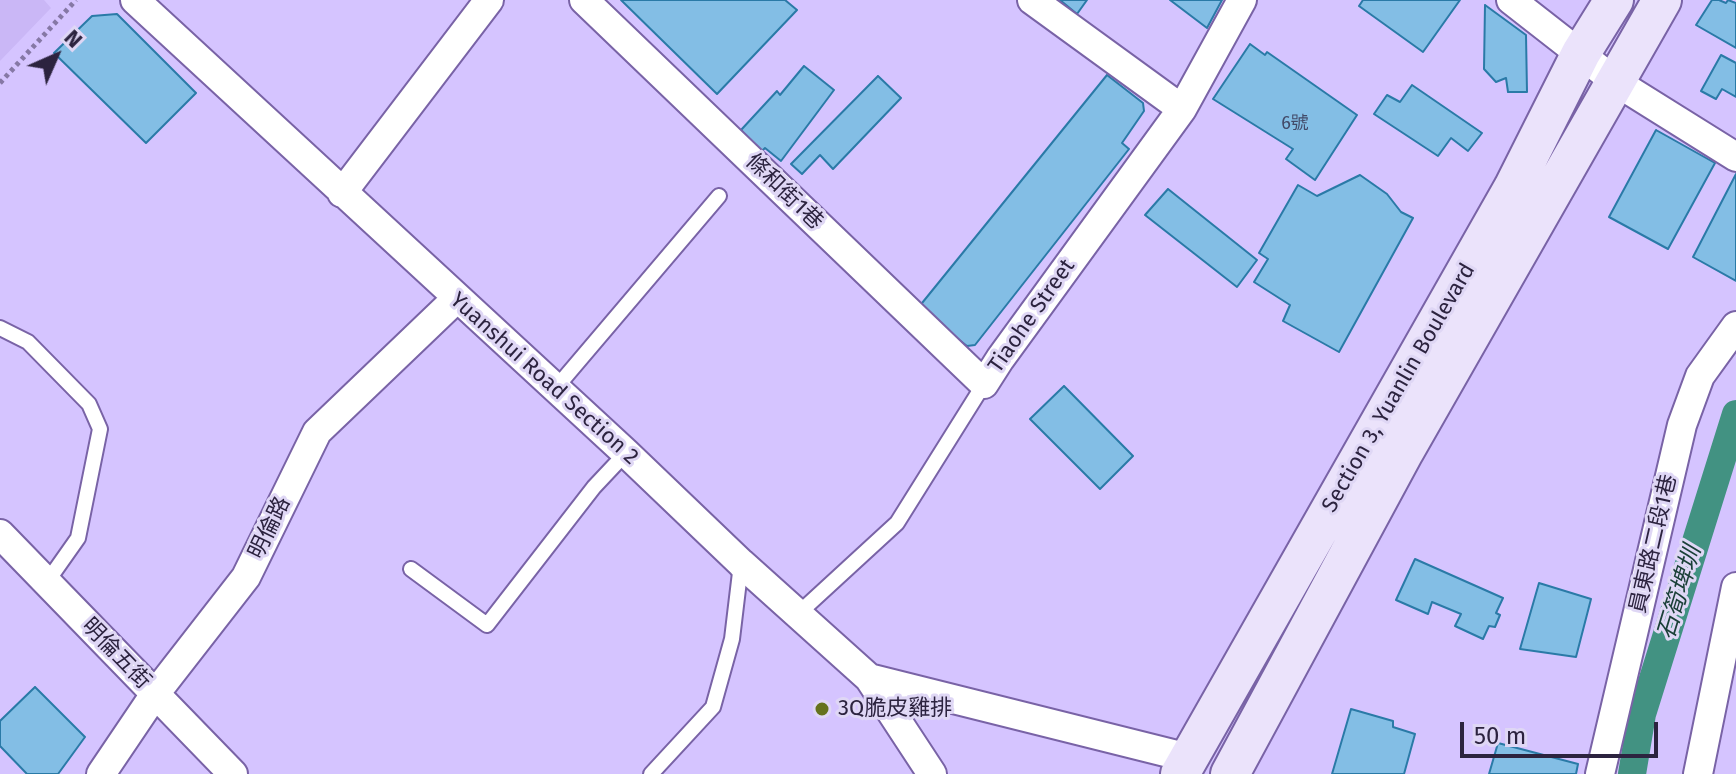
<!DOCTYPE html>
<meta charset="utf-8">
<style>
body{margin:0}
#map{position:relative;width:1736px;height:774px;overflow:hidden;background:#d5c4ff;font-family:"Fira Sans",sans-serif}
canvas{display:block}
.north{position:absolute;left:16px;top:16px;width:80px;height:80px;-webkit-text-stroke:6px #dfd7f5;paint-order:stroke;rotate:45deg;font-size:22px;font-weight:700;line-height:32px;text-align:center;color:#2c233f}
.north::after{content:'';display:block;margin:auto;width:28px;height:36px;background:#2c233f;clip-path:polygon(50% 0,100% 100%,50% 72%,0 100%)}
.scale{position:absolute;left:1460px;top:722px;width:198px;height:36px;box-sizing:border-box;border:4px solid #2c233f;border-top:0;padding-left:10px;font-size:24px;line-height:28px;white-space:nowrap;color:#2c233f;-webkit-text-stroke:6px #dfd7f5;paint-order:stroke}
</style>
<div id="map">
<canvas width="1736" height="774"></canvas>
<div class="north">N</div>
<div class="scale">50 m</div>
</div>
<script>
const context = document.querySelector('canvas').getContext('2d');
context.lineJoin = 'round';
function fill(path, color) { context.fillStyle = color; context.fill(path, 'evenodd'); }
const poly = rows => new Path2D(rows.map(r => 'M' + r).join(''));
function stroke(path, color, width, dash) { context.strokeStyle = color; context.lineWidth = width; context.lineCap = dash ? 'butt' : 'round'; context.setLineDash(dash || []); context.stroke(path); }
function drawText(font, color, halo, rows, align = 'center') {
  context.font = font + ' "Fira Sans","Noto Sans TC",sans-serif'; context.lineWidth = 6; context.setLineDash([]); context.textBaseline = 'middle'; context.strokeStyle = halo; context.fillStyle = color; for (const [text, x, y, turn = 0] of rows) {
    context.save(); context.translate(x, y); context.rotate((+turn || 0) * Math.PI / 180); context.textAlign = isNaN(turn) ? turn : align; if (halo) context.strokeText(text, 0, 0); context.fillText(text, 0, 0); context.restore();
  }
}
const built = poly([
 [0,0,44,0,51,8,0,61]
]);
const canal = poly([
 [1632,774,1642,714,1736,414]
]);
const building = poly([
 [621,0,785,0,797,10,717,94,621,0],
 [1060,0,1087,0,1077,14,1060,0],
 [1170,0,1222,0,1207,28,1170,0],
 [1363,0,1460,0,1423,52,1359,6,1363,0],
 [1719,0,1726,3,1728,0,1736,3,1736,48,1696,25,1712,0,1719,0],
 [1485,5,1526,35,1527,92,1508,92,1506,78,1496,82,1484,69,1485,5],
 [117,14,196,93,146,143,54,53,92,16,117,14],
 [1250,44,1265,55,1267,52,1357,115,1315,180,1286,159,1293,149,1213,99,1250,44],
 [1721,55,1736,63,1736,97,1722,89,1716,99,1701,91,1721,55],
 [804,66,834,90,781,161,765,148,761,152,741,130,777,91,780,95,804,66],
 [1107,75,1143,103,1144,111,1122,143,1129,149,975,345,967,346,918,308,1107,75],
 [878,76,901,98,833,169,820,155,802,174,791,164,878,76],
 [1412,85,1482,133,1468,151,1451,138,1438,156,1374,114,1387,95,1400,102,1412,85],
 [1656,130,1715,163,1668,249,1609,217,1656,130],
 [1736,174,1736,281,1693,257,1736,174],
 [1360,175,1387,194,1401,212,1413,218,1339,352,1283,321,1290,305,1254,282,1268,259,1259,253,1298,185,1317,196,1360,175],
 [1168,189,1257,260,1237,287,1145,215,1168,189],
 [1064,386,1133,456,1100,489,1030,419,1064,386],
 [1415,559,1503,598,1496,613,1500,615,1495,627,1489,626,1483,639,1455,626,1461,614,1432,602,1428,614,1396,600,1415,559],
 [1539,583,1591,599,1576,657,1520,649,1539,583],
 [35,687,85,737,58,774,27,774,0,746,0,721,35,687],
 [1351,709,1393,721,1393,727,1415,734,1404,774,1332,774,1351,709],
 [1498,743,1578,764,1576,774,1489,774,1498,743]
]);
const path = poly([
 [0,83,76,0]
]);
const lane = poly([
 [0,328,28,342,89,404,100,429,78,538,47,582],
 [555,389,719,196],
 [411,569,487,625,594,487,626,453],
 [799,613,897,523,984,384],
 [651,774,713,707,732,639,741,564]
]);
const street = poly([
 [135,0,626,453,741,563,869,678,932,774],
 [584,0,984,384,1000,359,1182,109,1242,0],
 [1032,0,1182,109],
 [1511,0,1616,82,1736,157],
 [342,193,489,0],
 [0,534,233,774],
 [869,678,1189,758],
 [101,774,155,694,246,577,317,432,456,299],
 [1600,774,1682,425,1700,376,1736,326],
 [1698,774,1736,587]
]);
const secondary = poly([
 [1180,774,1513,188,1581,53,1614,0],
 [1230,774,1404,452,1662,0]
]);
const markers = [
 [822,709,8,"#65721d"]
];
const numberNames = [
 ["6號",1295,124]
];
const streetNames = [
 ["條和街1巷",784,192,44],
 ["Tiaohe Street",1032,316,-55],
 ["Yuanshui Road Section 2",544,379,42],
 ["Section 3, Yuanlin Boulevard",1399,388,-60],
 ["明倫路",270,528,-64],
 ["員東路二段1巷",1654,544,-77],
 ["明倫五街",116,654,46]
];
const poiNames = [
 ["3Q脆皮雞排",838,709]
];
const waterNames = [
 ["石筍埤圳",1680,593,-73]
];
fill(built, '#cab7f6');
stroke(canal, '#429282', 28);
fill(building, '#83bee5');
stroke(building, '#2a7aa7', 2);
stroke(lane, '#7963a6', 18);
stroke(street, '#7963a6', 32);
stroke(secondary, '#7963a6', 42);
stroke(path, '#8678a5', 5, [4, 4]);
stroke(lane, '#fff', 14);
stroke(street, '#fff', 28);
stroke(secondary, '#ebe3fb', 38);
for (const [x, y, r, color] of markers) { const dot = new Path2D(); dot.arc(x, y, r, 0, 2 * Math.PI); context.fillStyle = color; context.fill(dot); stroke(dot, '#dfd7f5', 3); }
drawText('18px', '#424a68', null, numberNames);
drawText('22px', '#2c233f', '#dfd7f5', streetNames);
drawText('22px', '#2c233f', '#dfd7f5', poiNames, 'left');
drawText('italic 24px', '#1b4038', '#dfd7f5', waterNames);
</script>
